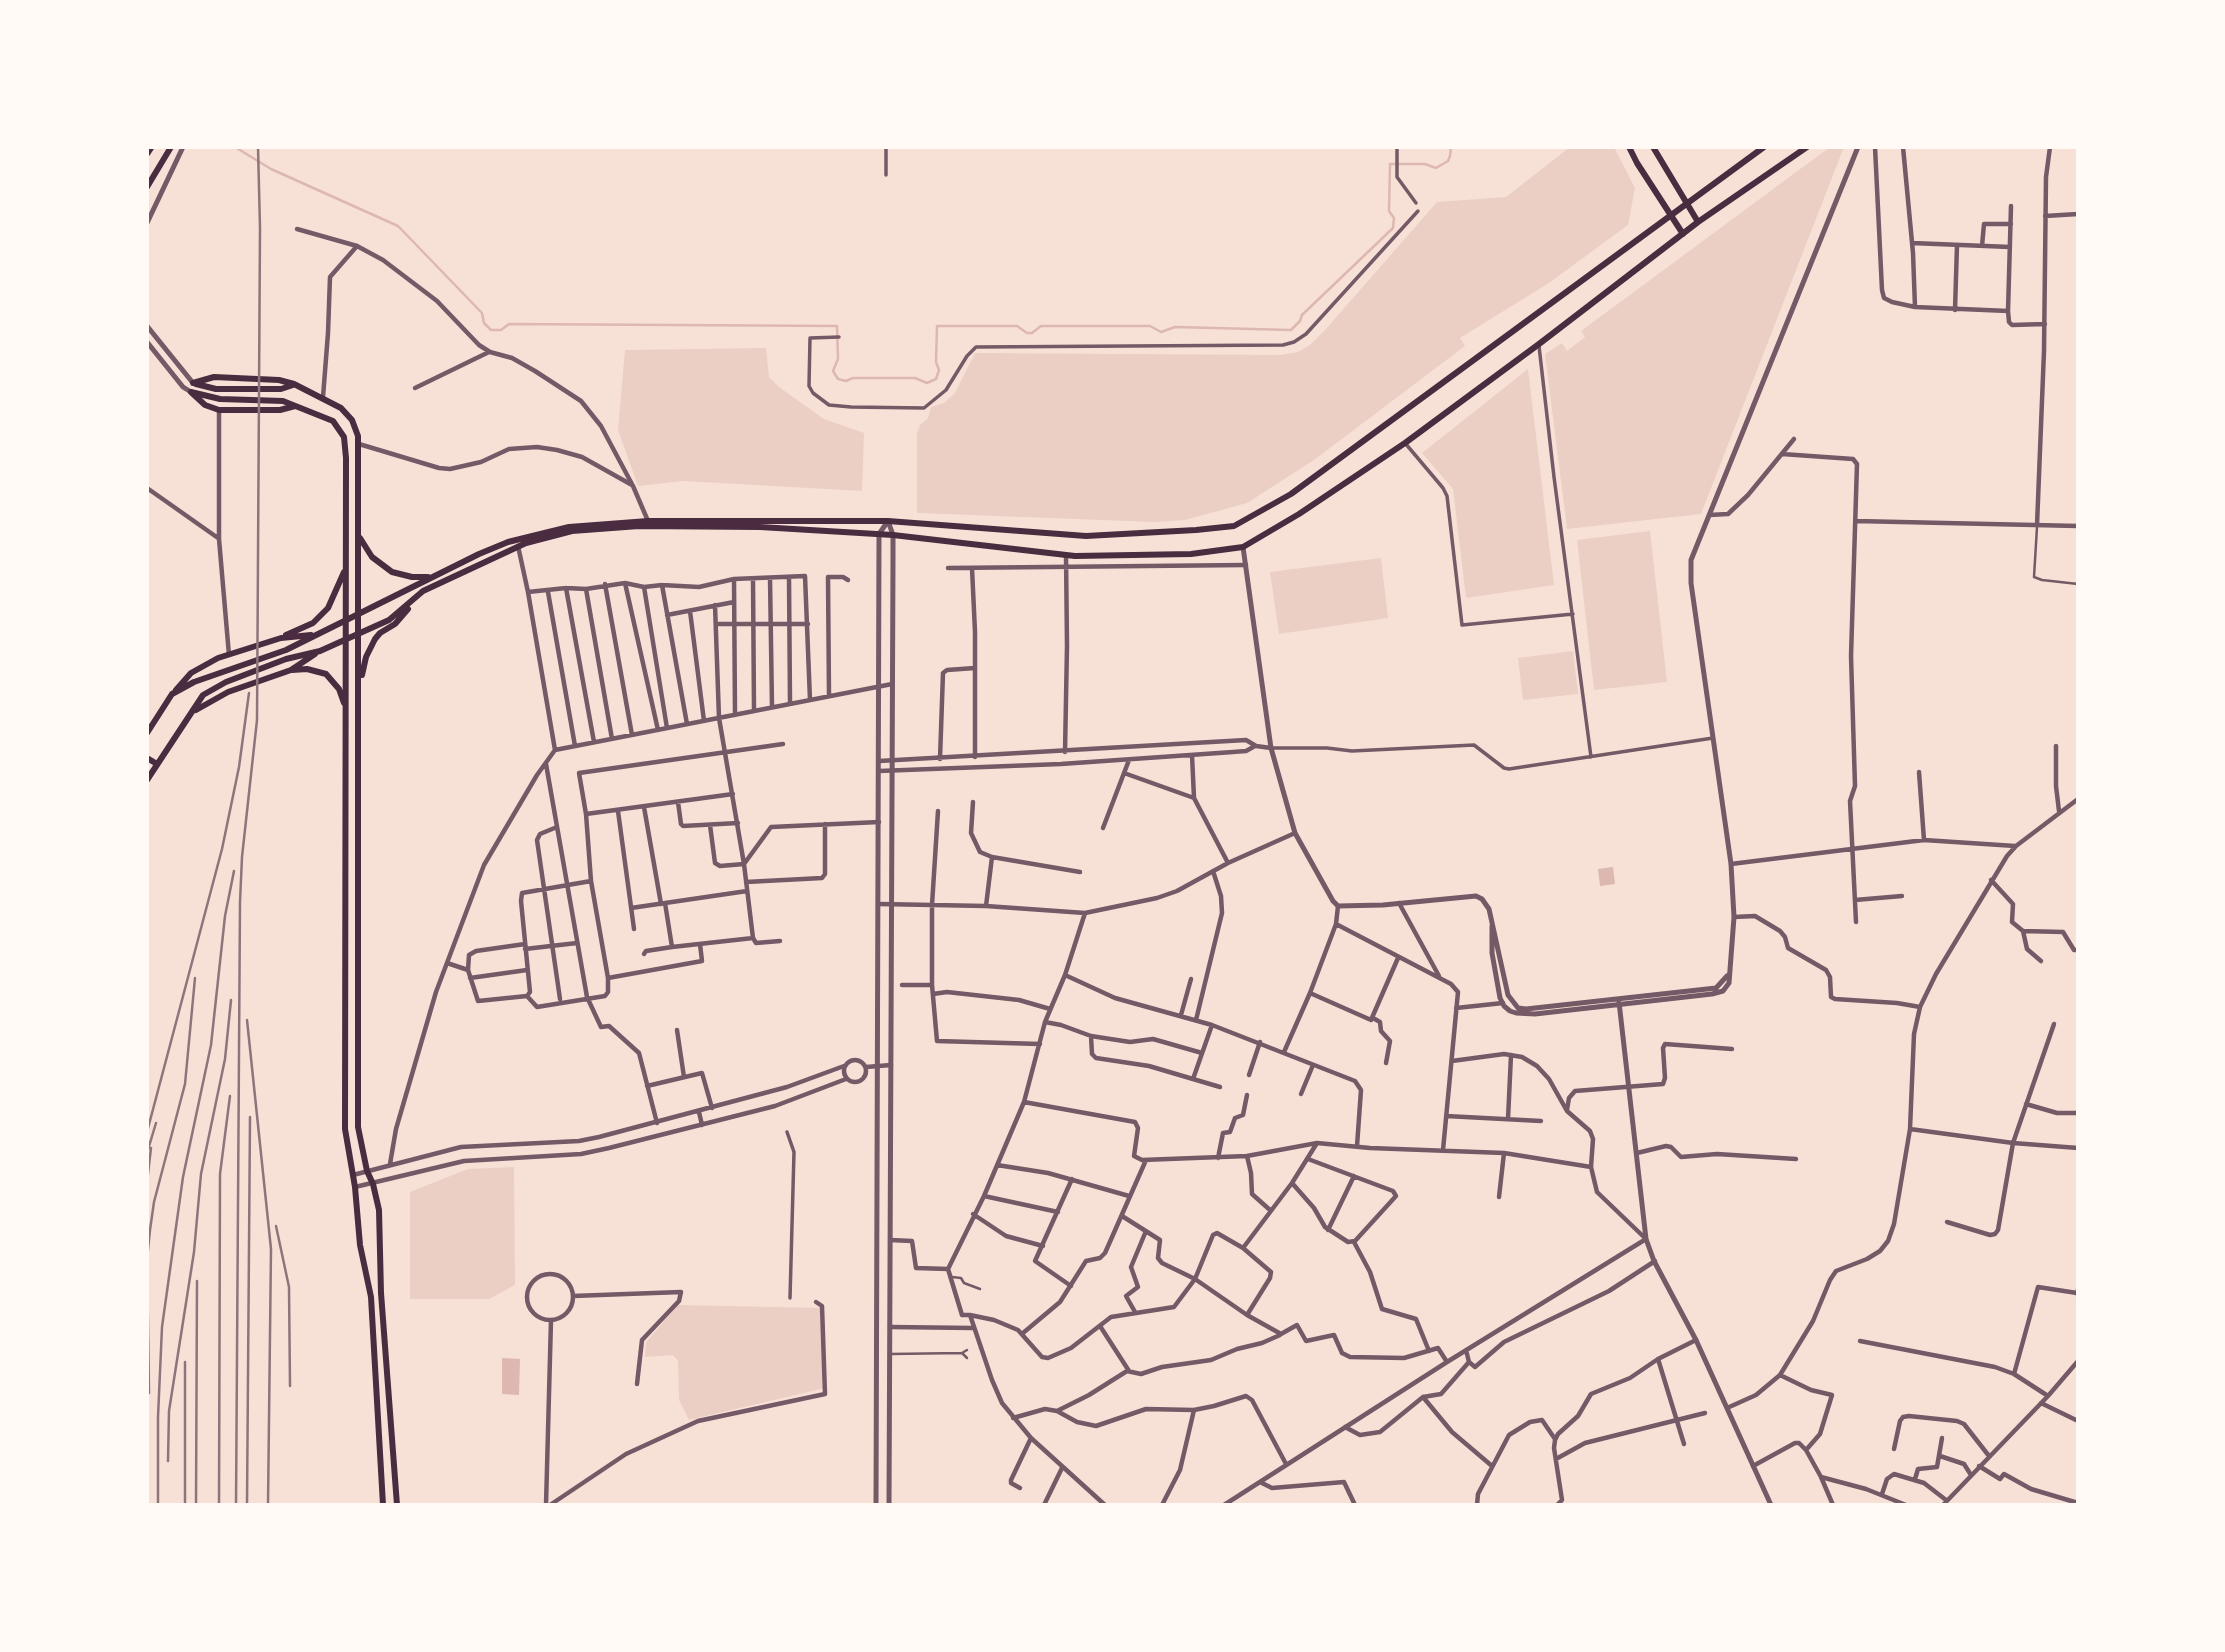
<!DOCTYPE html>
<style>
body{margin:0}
#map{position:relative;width:2225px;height:1652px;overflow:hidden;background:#f7e1d7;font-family:Raleway,sans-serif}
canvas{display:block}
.frame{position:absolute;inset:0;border:149px solid #fffaf5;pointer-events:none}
</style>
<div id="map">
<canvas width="2225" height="1652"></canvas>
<div class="frame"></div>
</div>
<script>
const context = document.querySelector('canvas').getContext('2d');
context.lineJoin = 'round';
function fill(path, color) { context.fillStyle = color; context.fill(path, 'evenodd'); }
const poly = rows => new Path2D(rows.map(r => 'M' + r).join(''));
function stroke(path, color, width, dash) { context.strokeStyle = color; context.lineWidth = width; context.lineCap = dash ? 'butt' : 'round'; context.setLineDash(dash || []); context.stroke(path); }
const green = poly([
 [1570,147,1614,147,1635,188,1628,225,1549,283,1460,338,1465,346,1314,460,1247,503,1185,520,1154,522,917,513,917,434,920,425,928,418,931,407,944,403,955,393,975,353,1280,355,1298,352,1310,345,1325,330,1437,202,1506,197],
 [1830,147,1844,147,1701,514,1567,529,1545,354,1562,343,1567,351,1585,337,1581,331],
 [766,348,769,377,779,387,824,419,864,433,862,491,684,481,638,486,618,430,625,350],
 [1528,369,1554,585,1466,598,1453,489,1422,453],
 [1650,531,1667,682,1594,690,1577,540],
 [1381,558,1388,618,1279,634,1270,572],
 [1573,651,1578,694,1523,700,1518,658],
 [514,1167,515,1285,489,1299,410,1299,410,1192,468,1169],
 [678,1305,820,1308,825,1388,689,1420,679,1400,678,1361,673,1355,645,1357,646,1342]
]);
const water = poly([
 [1613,867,1615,884,1600,886,1598,869],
 [502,1358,520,1359,519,1395,502,1394]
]);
const stream = poly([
 [235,147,271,169,398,226,482,313,484,323,491,330,501,330,509,324,837,326,838,359,833,371,838,379,846,381,853,378,915,378,927,383,936,379,939,370,936,362,937,326,1017,326,1027,333,1032,333,1041,326,1150,326,1161,332,1175,327,1291,330,1300,321,1302,315,1393,228,1394,218,1389,211,1390,164,1425,164,1436,168,1448,161,1450,156,1451,147]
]);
const service = poly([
 [2037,527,2034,577,2042,580,2078,584],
 [952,1277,961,1278,964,1283,980,1289],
 [967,1350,962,1353,967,1358],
 [890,1354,962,1353]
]);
const pedestrian = poly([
 [886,147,886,175],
 [1397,148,1397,177,1416,203],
 [839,337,810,338,809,386,813,393,829,405,851,407,924,408,946,390,967,356,976,347,1283,345,1294,342,1306,334,1418,211],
 [1539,346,1554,477,1591,757],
 [1405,443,1443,488,1447,496,1462,625,1573,614],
 [1271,748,1327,748,1352,751,1474,745,1504,768,1509,769,1713,738],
 [787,1132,794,1152,790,1298]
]);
const minor = poly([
 [1875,147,1882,290,1884,298,1892,302,1915,307,2008,311,2011,206],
 [1903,147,1913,253,1915,307],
 [2045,216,2078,214],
 [297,229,357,246,383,260,437,301,479,345,490,352,512,358,535,371,581,401,601,426,633,486,648,521],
 [1912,243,2010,247],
 [1982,246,1984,224,2011,224],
 [1955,310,1957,245],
 [2008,311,2009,322,2012,325,2045,324],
 [415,388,489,352],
 [323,397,328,333,330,277,357,246],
 [219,410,219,539,229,655],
 [359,444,439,468,450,469,481,462,509,449,537,447,557,450,582,457,632,485],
 [1782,454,1853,459,1857,464,1851,656,1855,786,1850,801,1856,922],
 [147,488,218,538],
 [1709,515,1728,514,1748,495,1794,439],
 [1856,521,2078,526],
 [2037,525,2044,351,2046,177,2050,147],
 [518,546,528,592],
 [948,568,1246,565],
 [972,568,975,632,975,757],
 [770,578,772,707],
 [789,578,790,704],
 [734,579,735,715],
 [753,579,754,711],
 [625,583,658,730],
 [605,584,632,735],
 [662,585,687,724],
 [644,587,667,728],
 [566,588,594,742],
 [586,589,612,739],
 [548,592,575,746],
 [715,605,719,718,744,864,753,938,756,943,780,941],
 [690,611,704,721],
 [667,615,734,602],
 [716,624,808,624],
 [829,696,828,577,843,577,848,580],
 [2056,746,2056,786,2059,811],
 [555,750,528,592,566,588,586,589,625,583,644,587,662,585,699,587,734,579,805,576,810,700],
 [555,750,892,684],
 [1065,752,1067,646,1066,555],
 [1192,755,1194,798,1228,863],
 [940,759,943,673,947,670,975,668],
 [879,761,1246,740,1256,746,1271,748],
 [546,764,587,997,601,1027,609,1026,639,1053,657,1123],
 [879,771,1061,764,1233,752,1246,751,1255,746],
 [1919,772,1924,840],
 [1124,773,1194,798],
 [678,802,681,824,683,826,738,823],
 [973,802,971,833,980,852,992,857,986,906],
 [644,807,661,904],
 [618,811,634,929],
 [938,811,932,905,932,985,937,1041,1040,1044],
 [586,814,733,794],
 [710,825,715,863,720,866,744,864,771,827,879,822],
 [557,827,540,834,537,840,560,999],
 [1103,828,1129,760],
 [992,857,1080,872],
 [1731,864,1924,840,2015,846],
 [1991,880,2013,904,2012,922,2023,931,2027,949,2041,961],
 [746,882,822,878,825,874,825,824],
 [1855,900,1902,896],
 [665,903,672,947],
 [1399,903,1439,976],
 [879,904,986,906,1085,913,1157,898,1177,891,1228,863,1295,833],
 [631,908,747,891],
 [1085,913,1065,975,1045,1022,1024,1102,984,1196,948,1269,962,1315,970,1315,992,1380,1002,1403,1031,1438,1105,1505],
 [1734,917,1755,916,1780,931,1785,937,1788,948,1826,970,1830,977,1831,997,1835,999,1897,1003,1920,1007],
 [1336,924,1451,984,1458,992,1443,1150],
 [2023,931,2063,932,2074,950,2078,950],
 [525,949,577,943],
 [644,954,646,951,672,947,753,938],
 [447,963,468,970,478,1001,527,996,530,992,521,901,522,893,591,881],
 [468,970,469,955,476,951,525,944],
 [1065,975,1115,998,1212,1025,1355,1081,1361,1090,1357,1146],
 [470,978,527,970],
 [608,978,591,881,586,814,579,773,783,744],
 [902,985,932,985],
 [1310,993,1371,1020,1398,958],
 [933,994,947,992,1019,1000,1050,1009],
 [527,996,537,1007,605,996,608,992,608,978,702,961,700,944],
 [1456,1008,1503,1003],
 [1181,1015,1191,979],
 [1373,1018,1380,1022,1381,1031,1390,1041,1386,1063],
 [1196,1020,1222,913,1221,896,1213,871],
 [1045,1022,1061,1025,1091,1036,1130,1042,1153,1039,1202,1053],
 [677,1030,684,1077],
 [1091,1036,1092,1054,1096,1058,1149,1066,1220,1087],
 [1284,1052,1310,993,1336,924,1338,906],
 '844 1071a11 11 0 1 1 22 0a11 11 0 1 1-22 0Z',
 [866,1067,891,1065],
 [1249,1075,1260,1042],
 [1193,1079,1212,1025],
 [647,1086,702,1073,712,1108],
 [1301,1094,1313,1065],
 [1024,1102,1135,1122,1138,1128,1134,1156,1142,1160,1247,1156,1317,1143,1370,1148,1504,1153,1591,1167],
 [2026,1104,2057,1113,2078,1113],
 [1567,1110,1569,1098,1575,1091,1663,1084,1665,1078,1663,1048,1665,1044,1732,1049],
 [699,1112,702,1125],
 [1446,1116,1541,1121],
 [1508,1119,1511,1055],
 [1910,1129,2013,1143,2078,1148],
 [1637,1153,1666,1146,1671,1147,1681,1157,1717,1154,1796,1159],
 [1247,1156,1251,1173,1252,1194,1270,1210],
 [1218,1158,1223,1133,1230,1132,1235,1118,1243,1115,1247,1095],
 [390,1164,396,1129,436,992,484,865,537,775,555,750],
 [997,1165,1048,1173,1129,1196],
 [353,1175,461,1147,579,1141,599,1137,787,1087,844,1066],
 [1292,1183,1314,1208,1325,1227,1348,1242,1355,1241,1396,1196,1393,1191,1308,1159],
 [355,1187,464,1161,581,1154,609,1148,775,1106,846,1079],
 [984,1196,1058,1212],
 [1499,1197,1504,1153],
 [973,1214,1006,1236,1043,1246],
 [1122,1216,1160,1240,1158,1258,1162,1263,1195,1279,1247,1315,1281,1334,1297,1325,1306,1341,1334,1335,1342,1353,1350,1357,1404,1358,1438,1348,1447,1362],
 [1947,1222,1990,1235,1995,1234,1998,1230,2013,1143,2054,1024],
 [1328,1230,1354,1176],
 [890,1240,912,1241,916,1268,948,1269],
 [1354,1242,1370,1272,1382,1309,1416,1319,1429,1351],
 [1243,1248,1292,1183,1317,1143],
 '527 1297a23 23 0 1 1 46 0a23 23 0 1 1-46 0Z',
 [1071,1286,1035,1261,1072,1179],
 [2078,1289,2078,1296],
 [573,1296,681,1292,679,1301,642,1340,637,1384],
 [1135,1312,1126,1296,1138,1287,1131,1267,1146,1231],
 [970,1315,994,1320,1018,1330,1042,1357,1048,1358,1071,1348,1111,1317,1174,1307,1195,1279,1213,1235,1217,1233,1243,1248,1271,1272,1270,1278,1247,1315],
 [1100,1326,1129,1371],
 [890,1327,973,1328],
 [1023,1333,1060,1302,1086,1261,1100,1258,1105,1253,1146,1160],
 [1860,1341,1995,1367,2014,1374,2048,1396],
 [1658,1359,1684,1444],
 [1469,1362,1475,1367,1504,1342,1609,1291,1655,1261],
 [2014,1374,2038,1287,2077,1293],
 [1780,1375,1811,1390,1832,1395,1820,1434,1806,1450],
 [1423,1397,1452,1432,1492,1466],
 [2041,1403,2078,1421],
 [1727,1408,1756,1395,1780,1375,1813,1321,1830,1280,1836,1271,1867,1259,1880,1251,1888,1241,1894,1224,1910,1129,1914,1034,1920,1007,1936,974,2007,856,2016,846,2078,799],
 [1057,1411,1089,1395,1127,1371,1141,1374,1162,1367,1211,1360,1237,1349,1262,1343,1280,1335],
 [1013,1418,1045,1409,1057,1411,1077,1422,1096,1426,1146,1409,1194,1410,1214,1406,1246,1396,1252,1400,1286,1464],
 [1345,1427,1360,1435,1380,1432,1423,1397,1441,1394,1469,1362,1466,1350],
 [1894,1449,1900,1421,1903,1417,1909,1416,1957,1421,1964,1424,1989,1456],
 [1940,1456,1964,1464,1971,1475],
 [1556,1459,1585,1443,1705,1413],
 [1753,1466,1795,1443,1799,1443,1806,1450,1821,1477,1833,1505],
 [1979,1466,2000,1479,2004,1474,2031,1489,2078,1503],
 [1821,1477,1866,1489,1906,1505],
 [1915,1479,1918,1469,1937,1467,1942,1438],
 [1260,1482,1272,1488,1344,1482,1355,1505],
 [1020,1488,1011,1483,1011,1480,1031,1438],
 [1882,1494,1887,1479,1894,1474,1924,1483,1946,1500],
 [546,1505,551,1320],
 [550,1505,626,1454,698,1421,825,1394,822,1306,816,1302],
 [1044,1505,1062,1468],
 [1162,1505,1180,1470,1194,1410],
 [1224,1505,1447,1362,1646,1239,1597,1192,1591,1167,1593,1139,1590,1131,1567,1111,1549,1079,1537,1066,1522,1057,1504,1054,1452,1061],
 [1477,1505,1478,1494,1509,1435,1530,1422,1542,1420,1555,1439],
 [1557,1505,1562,1500,1554,1448,1555,1440,1558,1434,1578,1416,1591,1394,1630,1378,1658,1359,1696,1340],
 [1943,1505,2048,1396,2078,1361]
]);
const tertiary = poly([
 [147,223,183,147],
 [147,326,193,383],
 [147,342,183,387,191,392],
 [888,521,893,535,893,559,889,1505],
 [1243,547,1271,748,1295,833,1333,901,1338,906,1383,905,1476,896,1482,899,1489,909,1508,995,1518,1008,1526,1009,1716,988,1727,976],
 [1492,926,1492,953,1500,998,1504,1006,1510,1011,1516,1013,1535,1014,1712,994,1723,991,1729,983,1734,917,1731,864,1691,583,1691,560,1858,147],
 [1619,1002,1646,1239,1654,1261,1696,1340,1771,1505],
 [876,1505,879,534,888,521]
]);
const secondary = poly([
 [1629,147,1637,163,1683,234],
 [1653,147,1698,222],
 [147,187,171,147],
 [193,383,214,377,279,380,294,384,341,408,352,420,358,436,358,1127,367,1171,373,1184,379,1210,381,1293,397,1505],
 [196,384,216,389,281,389,293,385],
 [191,392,220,399,283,401,333,421,344,437,346,458,345,1129,355,1187,360,1245,371,1297,383,1505],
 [192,393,205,405,219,410,280,410,295,406],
 [360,538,372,557,392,572,412,577,428,577],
 [286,635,313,623,328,608,344,572],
 [292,670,307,669,326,674,339,689,344,703],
 [362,675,366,657,375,639,380,633,395,624,408,609],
 [176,690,191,673,218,658,281,638,311,635],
 [196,710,228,692,291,670,315,654],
 [147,733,172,694,194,682,286,650,479,554,508,542,569,527,648,521,888,521,1086,536,1196,530,1234,526,1291,494,1764,147],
 [147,758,157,764],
 [147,780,203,695,226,682,286,659,320,651,389,620,423,591,526,543,572,531,639,526,760,527,893,535,1075,556,1191,554,1243,547,1299,514,1405,443,1539,344,1698,222,1807,147]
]);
const trunk = poly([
 [147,153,151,147]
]);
const rail = poly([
 [247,1020,271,1249,268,1505],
 [147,1132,222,849,239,767,249,693],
 [147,1153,156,1123],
 [147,1182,151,1148],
 [276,1226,289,1287,290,1386],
 [185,1362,185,1505],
 [149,1393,147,1259,150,1230,154,1202,185,1084,195,978],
 [168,1461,169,1411,194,1252,201,1174,225,1059,231,1000],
 [158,1505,158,1417,162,1327,183,1177,211,1045,225,916,234,871],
 [196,1505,197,1281],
 [219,1505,220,1174,230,1096],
 [236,1505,240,902,242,857,257,720,260,228,258,147],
 [247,1505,250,1117]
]);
fill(green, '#ebcfc5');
fill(water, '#dcb8b0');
stroke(stream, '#dcb8b0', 2.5);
stroke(service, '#755966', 2.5);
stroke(pedestrian, '#755966', 3.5);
stroke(minor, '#755966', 4.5);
stroke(tertiary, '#755966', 5);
stroke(secondary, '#4a2c40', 6);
stroke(trunk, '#4a2c40', 7);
stroke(rail, '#8f747c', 2.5);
</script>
